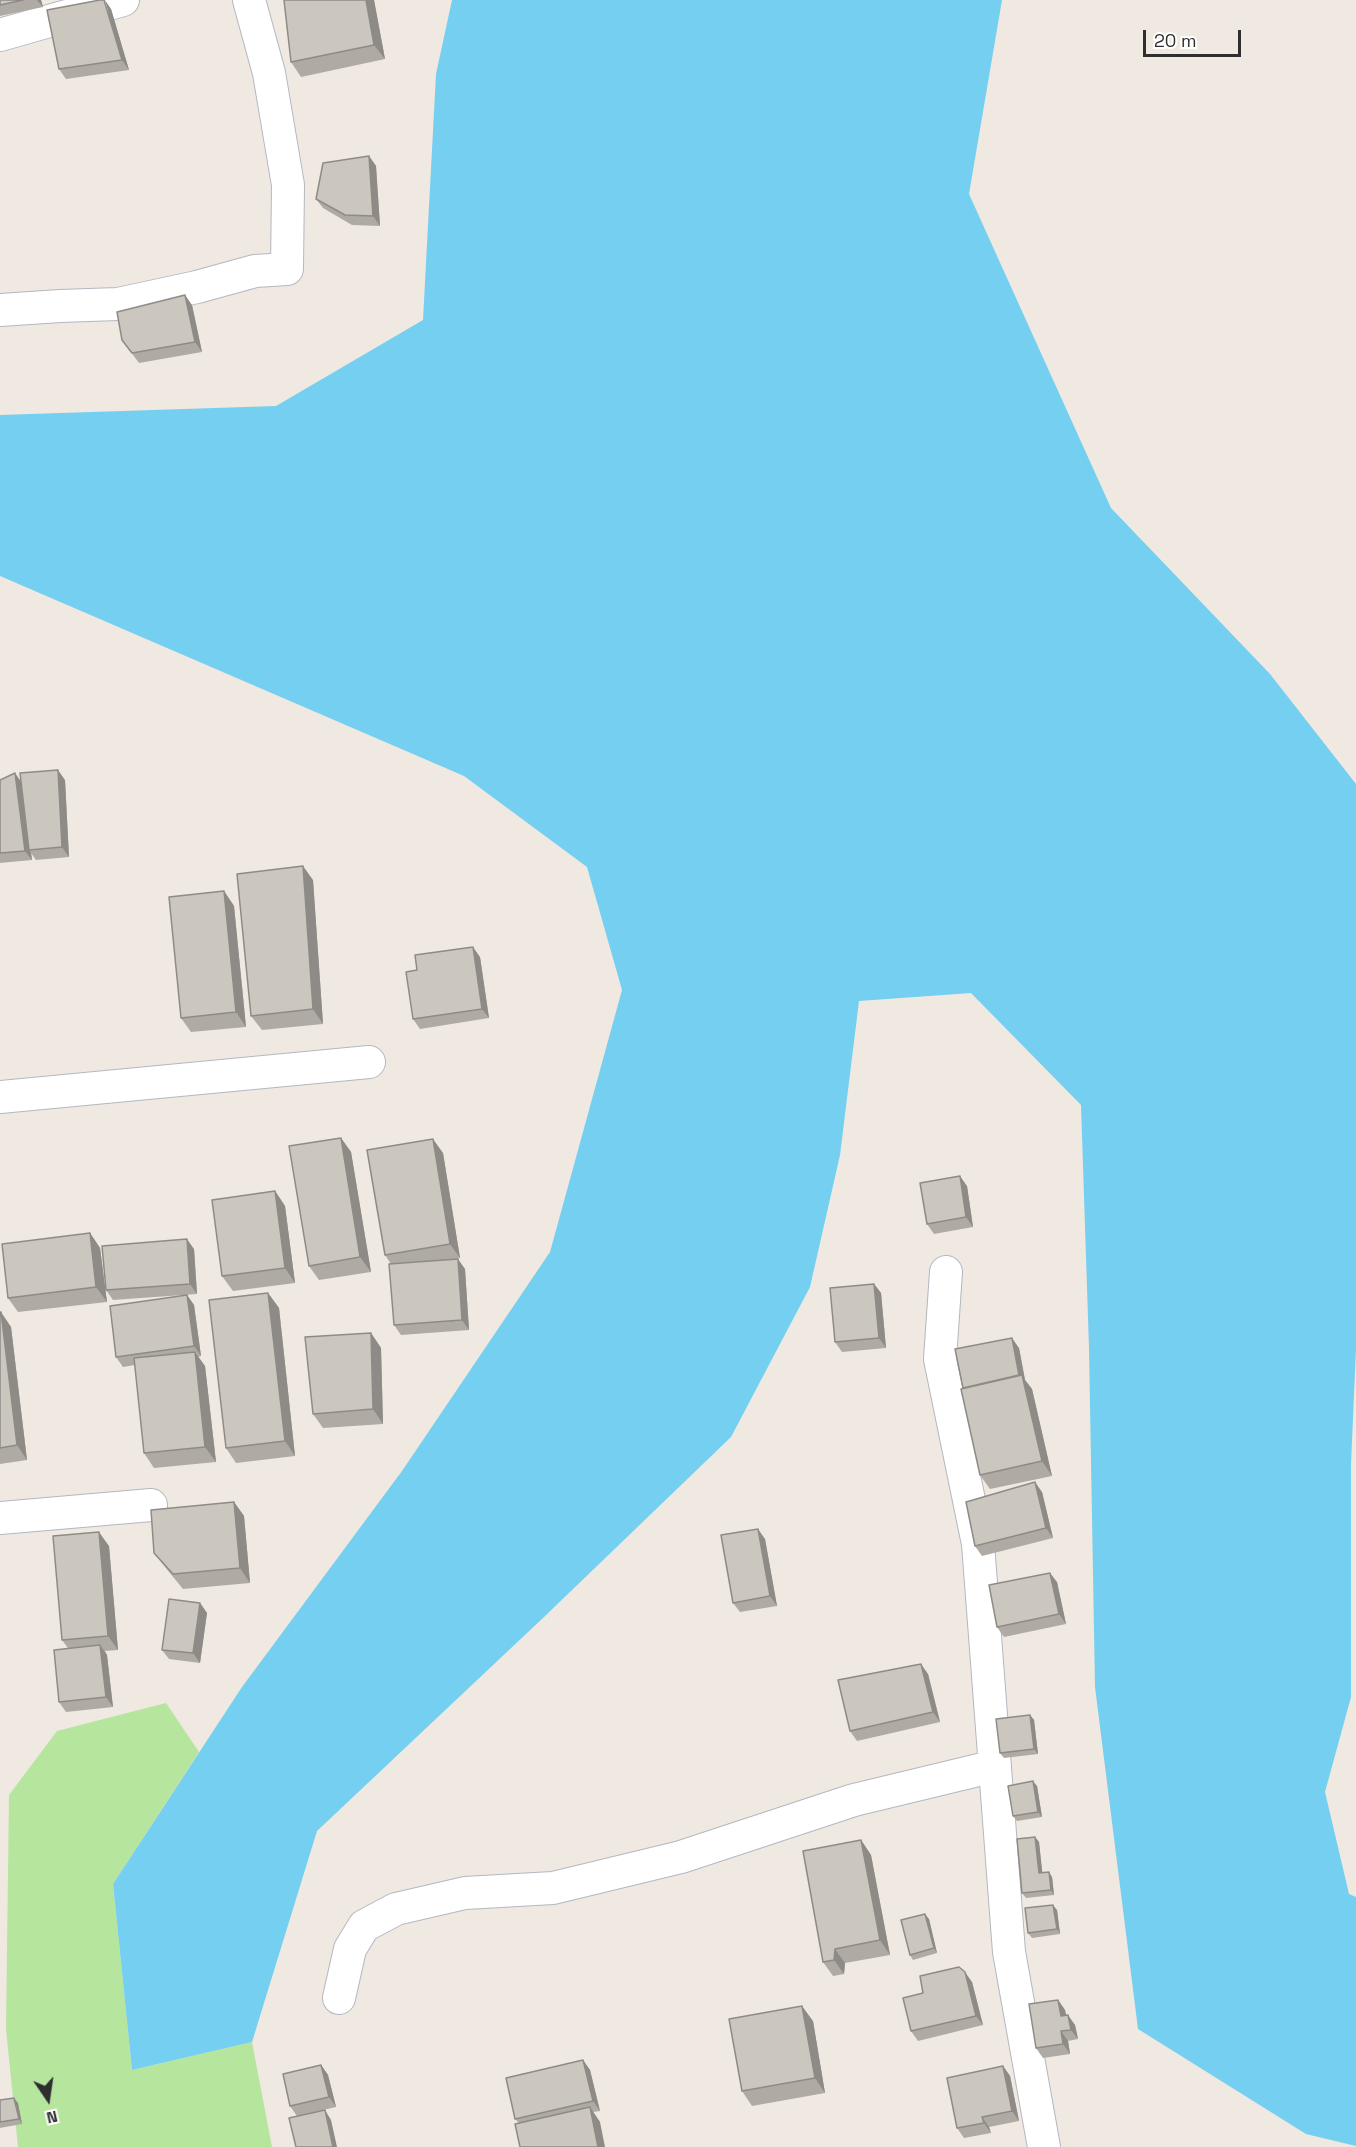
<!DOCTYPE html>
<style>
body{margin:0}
#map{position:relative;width:1356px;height:2147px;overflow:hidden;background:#efe9e1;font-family:"Space Grotesk",sans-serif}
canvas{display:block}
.north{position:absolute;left:18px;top:2069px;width:60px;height:60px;-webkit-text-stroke:4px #fff;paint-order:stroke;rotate:167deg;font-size:16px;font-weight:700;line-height:24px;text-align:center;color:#2e2e2e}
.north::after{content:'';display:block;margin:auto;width:21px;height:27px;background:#2e2e2e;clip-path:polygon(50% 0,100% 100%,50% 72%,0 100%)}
.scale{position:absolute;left:1143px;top:30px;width:98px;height:27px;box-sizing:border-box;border:3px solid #2e2e2e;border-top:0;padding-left:8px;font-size:18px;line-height:21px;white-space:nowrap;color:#2e2e2e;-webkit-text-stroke:4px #fff;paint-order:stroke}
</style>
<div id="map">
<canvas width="1356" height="2147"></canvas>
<div class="north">N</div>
<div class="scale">20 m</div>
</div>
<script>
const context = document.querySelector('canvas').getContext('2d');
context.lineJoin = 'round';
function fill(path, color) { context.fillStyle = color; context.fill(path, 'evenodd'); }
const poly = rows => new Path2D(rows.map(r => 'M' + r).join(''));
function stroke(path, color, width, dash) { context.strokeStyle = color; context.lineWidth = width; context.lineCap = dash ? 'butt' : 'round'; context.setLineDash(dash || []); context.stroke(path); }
const green = poly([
 [166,1703,199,1752,113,1884,132,2070,252,2042,272,2147,18,2147,6,2029,9,1795,57,1731]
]);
const water = poly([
 [452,0,1002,0,969,194,1111,508,1270,674,1356,784,1356,1349,1351,1464,1351,1697,1325,1792,1349,1894,1356,1897,1356,2146,1306,2134,1138,2029,1095,1687,1089,1348,1081,1105,971,993,859,1001,840,1155,810,1287,731,1437,544,1617,317,1831,252,2042,132,2070,113,1884,242,1687,402,1471,550,1252,622,990,587,867,464,776,0,576,0,415,276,406,423,320,436,74]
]);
const minor = poly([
 [0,35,123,0],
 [0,310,60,306,118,304,197,287,255,271,287,269,288,185,269,73,249,0],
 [0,1097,369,1062],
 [946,1272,940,1359,978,1544,1009,1952,1044,2147],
 [0,1518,151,1505],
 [339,1998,350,1949,364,1926,396,1909,465,1893,553,1888,681,1857,854,1800,995,1766]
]);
const wall = poly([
 [0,0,41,0,43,7,0,16],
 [284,0,374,0,385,59,301,77,291,62],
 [111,9,129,70,66,79,59,69],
 [369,156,376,166,380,226,352,225,323,208,316,199],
 [192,305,202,352,139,363,122,340],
 [15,773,21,783,65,780,69,857,36,860,31,853,32,860,0,863,0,780],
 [313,880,323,1024,262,1030,251,1016],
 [224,891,234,906,246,1027,191,1032,181,1018],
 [480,957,489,1018,420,1029,413,1019],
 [341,1138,351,1152,371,1272,319,1280,309,1266],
 [443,1153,460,1258,455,1259,465,1269,469,1330,401,1335,394,1325,391,1264,385,1255],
 [967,1186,973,1227,934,1234,927,1224],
 [275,1191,285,1206,295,1283,233,1291,222,1276],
 [90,1233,100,1248,107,1302,18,1312,8,1298],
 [194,1249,197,1294,113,1300,106,1290],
 [874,1284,881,1293,886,1348,842,1352,835,1342],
 [268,1293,279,1308,295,1456,236,1463,226,1448],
 [187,1295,194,1305,201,1356,198,1357,205,1366,216,1462,154,1468,144,1453,135,1365,123,1367,116,1357],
 [0,1312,11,1327,27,1460,0,1464],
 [371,1333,381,1348,383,1424,323,1428,313,1414],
 [1019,1348,1025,1380,1032,1389,1052,1476,990,1489,980,1475,963,1388],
 [1042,1492,1053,1538,982,1556,975,1546],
 [234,1502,244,1516,250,1583,183,1589,165,1567,154,1553],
 [765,1539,777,1606,740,1612,733,1603],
 [109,1546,118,1650,105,1651,107,1655,113,1707,66,1712,59,1702,68,1648,62,1640],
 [1057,1582,1066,1624,1004,1637,997,1627],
 [200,1603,207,1613,200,1663,169,1659,162,1650],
 [928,1674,940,1722,857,1741,850,1731],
 [1030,1715,1034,1720,1038,1754,1004,1758,1000,1753],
 [1037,1786,1042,1817,1017,1821,1013,1816],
 [1035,1837,1039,1842,1042,1873,1052,1877,1054,1895,1026,1898,1022,1893],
 [861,1840,871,1855,890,1955,845,1963,844,1974,833,1976,823,1962],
 [1057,1910,1060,1934,1032,1938,1028,1933],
 [929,1919,937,1953,913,1960,910,1955],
 [972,1982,983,2025,918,2041,911,2031],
 [1058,2000,1065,2010,1066,2015,1075,2025,1078,2039,1068,2041,1070,2054,1043,2058,1036,2048],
 [813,2021,825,2093,752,2106,742,2091],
 [583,2060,590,2070,600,2111,593,2112,600,2122,519,2123,515,2119],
 [321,2065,328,2075,336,2107,297,2116,290,2106],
 [1003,2066,1010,2076,1019,2121,989,2127,991,2133,964,2138,957,2128],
 [0,2100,18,2103,22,2124,0,2128]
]);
const shadedWall = poly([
 [37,0,41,0,43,7],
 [105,0,111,9,129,70,122,60],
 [366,0,374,0,385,59,374,45],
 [369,156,376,166,380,226,373,216],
 [185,295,192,305,202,352,195,342],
 [58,770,65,780,69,857,62,847],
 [15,773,22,783,29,850,31,853,32,860,25,851],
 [303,866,313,880,323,1024,313,1009],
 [224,891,234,906,246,1027,236,1012],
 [473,947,480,957,489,1018,482,1009],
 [341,1138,351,1152,371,1272,360,1257],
 [433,1139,443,1153,460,1258,450,1244],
 [960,1176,967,1186,973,1227,966,1217],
 [275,1191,285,1206,295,1283,285,1268],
 [90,1233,100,1248,107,1302,96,1287],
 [187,1239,194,1249,197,1294,190,1284],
 [458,1259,465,1269,469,1330,462,1320],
 [874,1284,881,1293,886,1348,879,1338],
 [268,1293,279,1308,295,1456,285,1441],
 [187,1295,194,1305,201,1356,194,1346],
 [1,1312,11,1327,27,1460,17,1445],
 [371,1333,381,1348,383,1424,373,1409],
 [1012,1338,1019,1348,1025,1380,1032,1389,1052,1476,1042,1461,1020,1378],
 [195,1352,205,1366,216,1462,205,1447],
 [1035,1482,1042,1492,1053,1538,1046,1528],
 [234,1502,244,1516,250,1583,240,1568],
 [758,1529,765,1539,777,1606,770,1596],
 [99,1532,109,1546,118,1650,108,1636],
 [1050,1573,1057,1582,1066,1624,1059,1614],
 [200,1603,207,1613,200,1663,193,1653],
 [100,1645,107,1655,113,1707,106,1697],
 [921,1664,928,1674,940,1722,933,1712],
 [1030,1715,1034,1720,1038,1754,1034,1749],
 [1033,1781,1037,1786,1042,1817,1038,1812],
 [1035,1837,1039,1842,1043,1878,1039,1873],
 [861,1840,871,1855,890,1955,880,1940],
 [1049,1872,1052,1877,1054,1895,1051,1890],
 [1053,1905,1057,1910,1060,1934,1057,1929],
 [925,1914,929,1919,937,1953,934,1948],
 [835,1949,845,1963,844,1974,834,1960],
 [965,1972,972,1982,983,2025,976,2016],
 [1058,2000,1065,2010,1068,2026,1061,2016],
 [802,2006,813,2021,825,2093,815,2078],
 [1068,2015,1075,2025,1078,2039,1071,2030],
 [1061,2031,1068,2041,1070,2054,1063,2044],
 [583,2060,590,2070,600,2111,593,2101],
 [321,2065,328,2075,336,2107,329,2097],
 [1003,2066,1010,2076,1019,2121,1012,2111],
 [14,2098,18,2103,22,2124,19,2119],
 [590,2107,600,2122,605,2147,598,2147],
 [325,2110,331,2120,337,2147,333,2147],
 [982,2117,989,2127,991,2133,984,2123]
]);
const building = poly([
 [0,0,23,0,0,5,0,0],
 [100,0,104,0,122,60,59,69,47,10,100,0],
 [284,0,366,0,374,45,291,62,284,0],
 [369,156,373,216,345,215,316,199,323,163,369,156],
 [185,295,195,342,132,353,122,340,117,312,185,295],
 [58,770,62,847,29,850,20,773,58,770],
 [15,773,25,851,0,853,0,780,15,773],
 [303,866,313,1009,251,1016,237,874,303,866],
 [224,891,236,1012,181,1018,169,897,224,891],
 [473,947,482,1009,413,1019,406,972,417,970,415,955,473,947],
 [341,1138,360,1257,309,1266,289,1146,341,1138],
 [433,1139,450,1244,385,1255,367,1150,433,1139],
 [960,1176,966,1217,927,1224,920,1183,960,1176],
 [275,1191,285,1268,222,1276,212,1200,275,1191],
 [90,1233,96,1287,8,1298,2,1244,90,1233],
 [187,1239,190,1284,106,1290,102,1246,187,1239],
 [458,1259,462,1320,394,1325,389,1264,458,1259],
 [874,1284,879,1338,835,1342,830,1288,874,1284],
 [268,1293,285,1441,226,1448,209,1300,268,1293],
 [187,1295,194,1346,116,1357,110,1306,187,1295],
 [0,1312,1,1312,17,1445,0,1448,0,1312],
 [371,1333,373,1409,313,1414,305,1337,371,1333],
 [1012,1338,1019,1375,963,1388,955,1349,1012,1338],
 [195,1352,205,1447,144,1453,134,1358,195,1352],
 [1022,1375,1042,1461,980,1475,961,1389,1022,1375],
 [1035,1482,1046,1528,975,1546,966,1502,1035,1482],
 [234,1502,240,1568,173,1574,154,1553,151,1510,234,1502],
 [758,1529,770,1596,733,1603,721,1535,758,1529],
 [99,1532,108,1636,62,1640,53,1536,99,1532],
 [1050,1573,1059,1614,997,1627,989,1585,1050,1573],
 [169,1599,200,1603,193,1653,162,1650,169,1599],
 [100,1645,106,1697,59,1702,54,1650,100,1645],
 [921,1664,933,1712,850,1731,838,1680,921,1664],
 [1030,1715,1034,1749,1000,1753,996,1719,1030,1715],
 [1033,1781,1038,1812,1013,1816,1008,1786,1033,1781],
 [1035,1837,1039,1873,1049,1872,1051,1890,1022,1893,1017,1839,1035,1837],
 [861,1840,880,1940,835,1949,834,1960,823,1962,803,1851,861,1840],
 [1053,1905,1057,1929,1028,1933,1025,1908,1053,1905],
 [925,1914,934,1948,910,1955,901,1920,925,1914],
 [959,1967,965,1972,976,2016,911,2031,903,1998,923,1993,920,1976,959,1967],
 [1058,2000,1061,2016,1068,2015,1071,2030,1061,2031,1063,2044,1036,2048,1029,2004,1058,2000],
 [802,2006,815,2078,742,2091,729,2019,802,2006],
 [583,2060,593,2101,515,2119,506,2078,583,2060],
 [321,2065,329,2097,290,2106,283,2074,321,2065],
 [1003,2066,1012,2111,982,2117,984,2123,957,2128,947,2078,1003,2066],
 [14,2098,19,2119,0,2122,0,2100,14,2098],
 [590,2107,598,2147,520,2147,515,2124,590,2107],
 [325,2110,333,2147,296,2147,289,2118,325,2110]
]);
fill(green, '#b6e59e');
fill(water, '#75cff0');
stroke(minor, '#b4b7c1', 34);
stroke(minor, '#fff', 32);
fill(wall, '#afaba4');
fill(shadedWall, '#8e8b86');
fill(building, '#cbc7bf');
stroke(building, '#8e8b86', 1.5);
</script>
